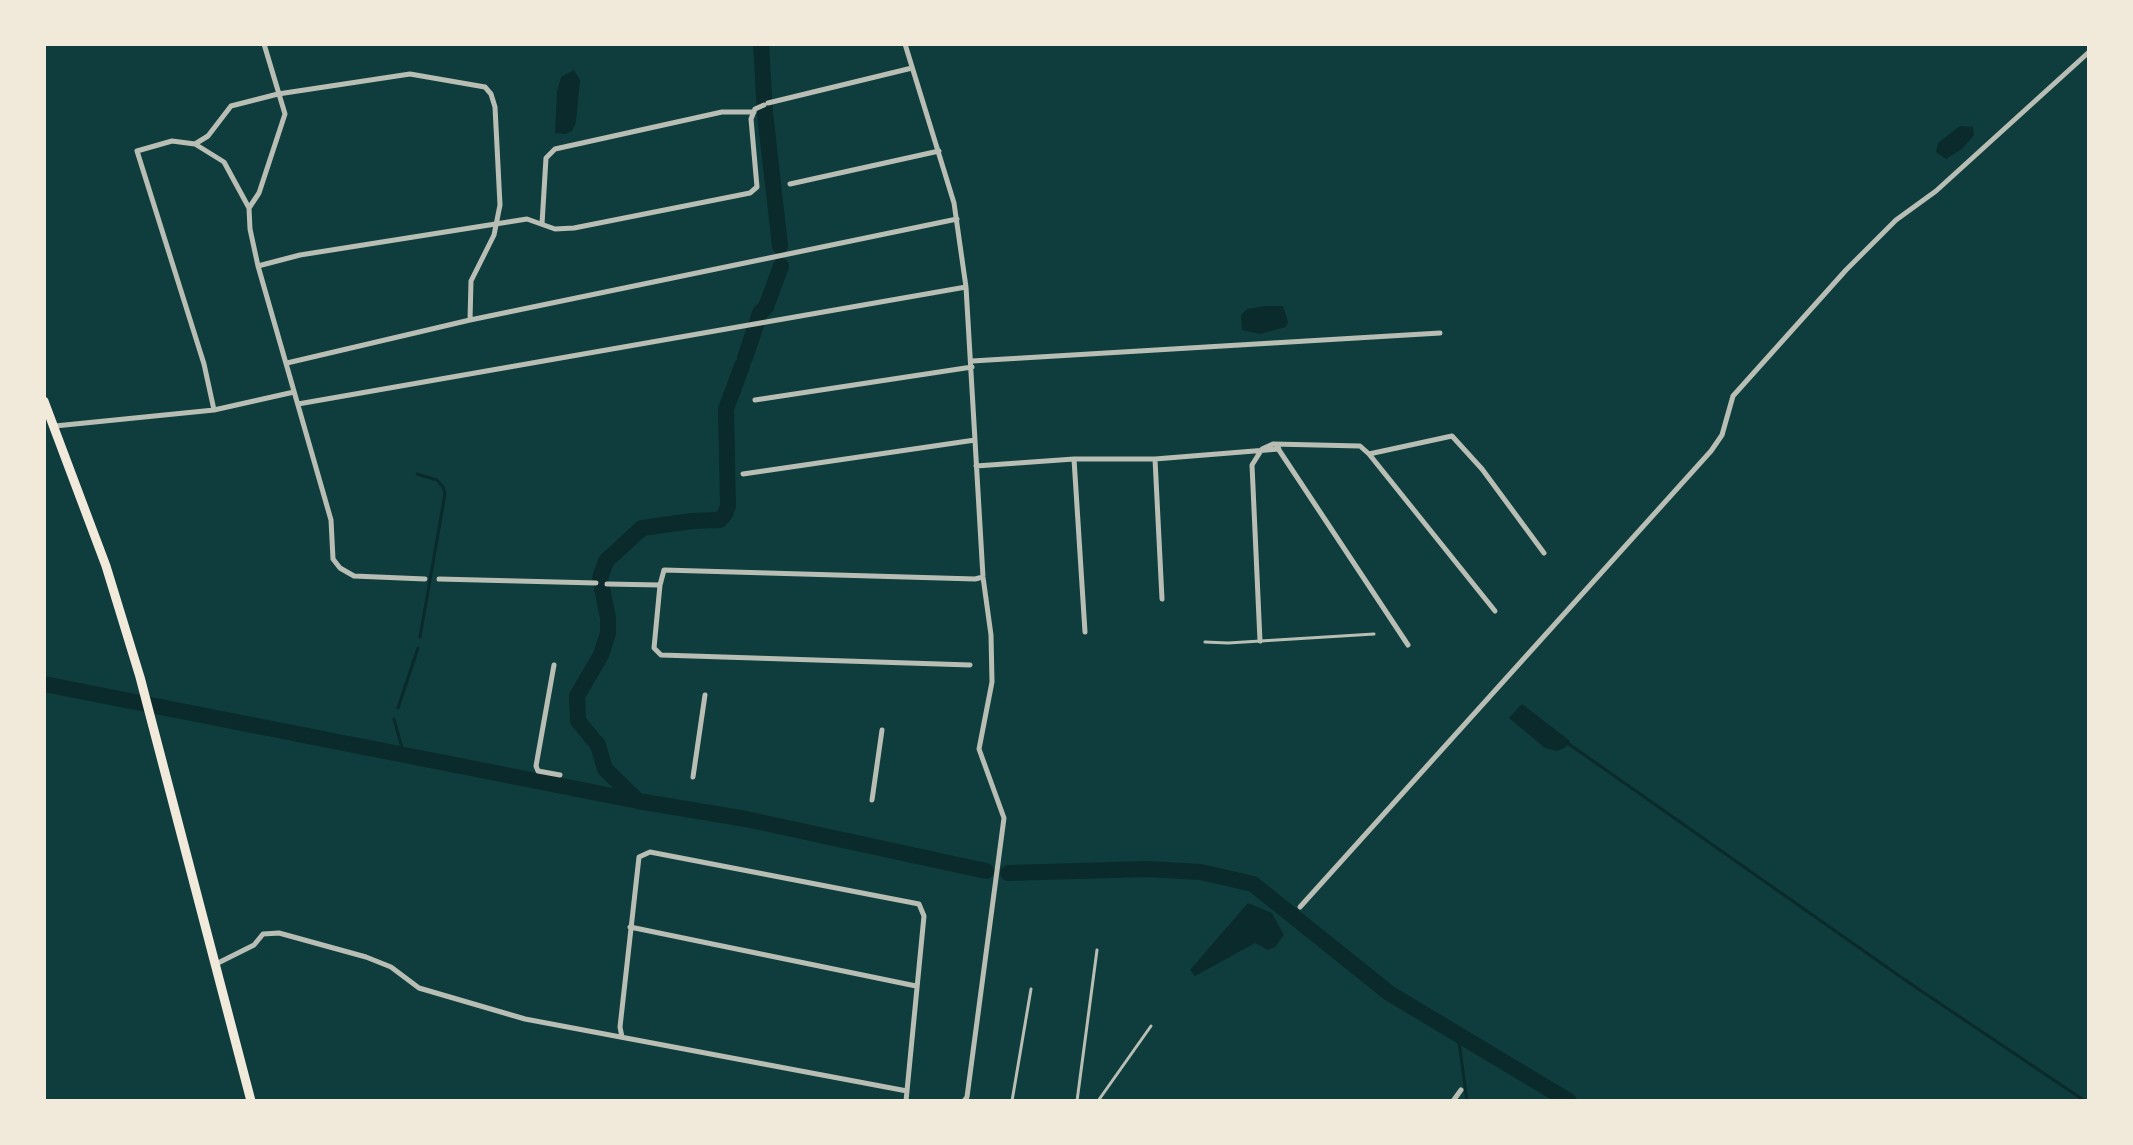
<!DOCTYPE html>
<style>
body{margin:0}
#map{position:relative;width:2133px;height:1145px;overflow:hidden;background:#0f3d3e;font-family:Inter,sans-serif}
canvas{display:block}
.frame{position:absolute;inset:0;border:46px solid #f1e9da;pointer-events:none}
</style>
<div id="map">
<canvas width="2133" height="1145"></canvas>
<div class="frame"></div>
</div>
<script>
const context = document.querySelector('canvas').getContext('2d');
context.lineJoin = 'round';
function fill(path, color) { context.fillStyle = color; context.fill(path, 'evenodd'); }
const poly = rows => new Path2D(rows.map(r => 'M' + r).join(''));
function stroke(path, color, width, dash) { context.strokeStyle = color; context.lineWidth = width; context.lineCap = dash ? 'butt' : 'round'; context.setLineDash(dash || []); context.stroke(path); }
const water = poly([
 [574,70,580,80,576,122,572,131,565,134,555,133,557,92,561,77],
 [1960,126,1973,127,1974,135,1962,149,1946,159,1936,152,1938,143],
 [1265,306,1283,306,1288,322,1286,327,1260,334,1242,330,1241,315,1247,309],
 [1522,704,1570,741,1566,747,1557,751,1545,748,1509,718],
 [1248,903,1272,913,1284,935,1275,947,1268,950,1255,943,1195,976,1190,970]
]);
const stream = poly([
 [417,474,437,480,443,487,445,494,420,637],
 [398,708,418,648],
 [394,719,404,755],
 [1566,742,1908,982,2085,1101],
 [1458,1035,1467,1101]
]);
const river = poly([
 [761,44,765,113,780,246],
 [745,358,760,313,766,307,781,266],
 [742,366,726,409,728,506,725,514,720,520,692,521,642,528,606,561,600,578,608,618,608,633,601,655,577,696,578,721,598,745,605,769,638,801,746,819,986,871],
 [44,684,638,801],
 [1008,873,1147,869,1201,872,1253,884,1389,993,1569,1101]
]);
const service = poly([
 [1205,642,1228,643,1374,634],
 [1012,1101,1031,989],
 [1077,1101,1097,950],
 [1098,1101,1151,1026]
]);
const minor = poly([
 [264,44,285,114,259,193,249,208,250,229,258,266,331,520,333,559,340,568,354,576,425,579],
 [905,44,954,203,966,287,983,577,991,635,992,682,979,749,1004,818,967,1097,964,1101],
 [768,103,912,68],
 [195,144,224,162,249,208],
 [790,184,939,151],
 [542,224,546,158,555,149,722,112,754,112],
 [258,266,300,255,527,219,555,229,574,228,750,193,757,187,751,119,755,109,764,105],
 [972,361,1440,333],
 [287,363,470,320,957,219],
 [755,400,972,367],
 [298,404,966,287],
 [214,410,204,364,137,151,172,141,195,144,208,136,231,106,278,94,410,74,485,87,491,94,495,107,500,205,494,235,471,281,470,320],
 [55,426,214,410,294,392],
 [1277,447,1408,645],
 [1369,454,1495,611],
 [1074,459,1085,632],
 [1155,459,1162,599],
 [976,466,1074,459,1155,459,1279,449],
 [743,474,975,440],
 [439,579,596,583],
 [607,584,660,585],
 [1260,641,1252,465,1262,449,1273,444,1360,446,1369,454,1452,436,1482,469,1544,553],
 [554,665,536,766,538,771,560,775],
 [970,665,661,655,654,648,660,585,664,570,975,579,983,577],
 [693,777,705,695],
 [872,800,882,730],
 [1300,907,1711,451,1722,435,1733,396,1846,270,1896,220,1936,191,2089,52],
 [630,927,916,986],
 [216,964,254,945,263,934,279,933,366,957,391,967,419,988,525,1019,907,1091],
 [622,1037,620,1027,639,857,650,852,919,904,924,916,906,1101],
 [1453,1101,1461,1090]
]);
const trunk = poly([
 [44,401,106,566,140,677,251,1101]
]);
fill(water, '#0a2a2b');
stroke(stream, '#0a2a2b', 3);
stroke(river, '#0a2a2b', 16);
stroke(service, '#b8beb3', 3);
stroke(minor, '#b8beb3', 5);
stroke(trunk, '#f1e9da', 9);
</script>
